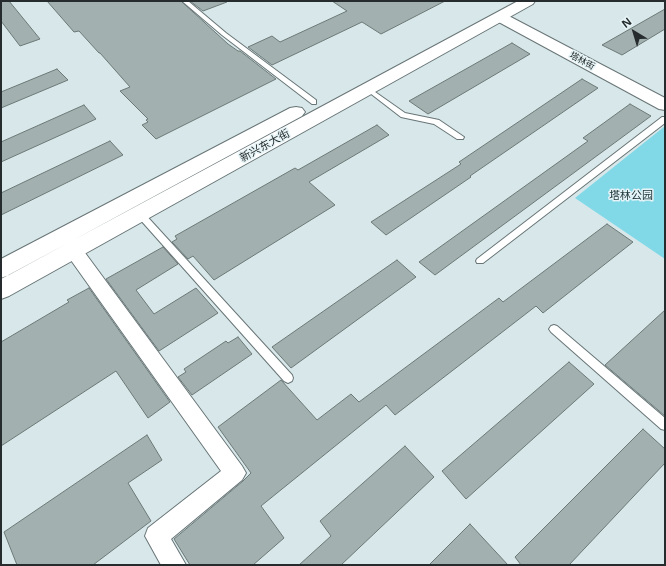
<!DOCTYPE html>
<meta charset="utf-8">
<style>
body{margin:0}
#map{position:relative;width:666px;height:566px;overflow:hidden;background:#d8e7e9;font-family:"Noto Sans",sans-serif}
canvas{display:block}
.frame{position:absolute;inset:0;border:2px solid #262c2d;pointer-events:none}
.north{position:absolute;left:614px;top:12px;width:40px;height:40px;-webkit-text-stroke:3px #e6f4f7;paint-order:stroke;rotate:322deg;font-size:11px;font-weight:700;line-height:16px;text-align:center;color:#262c2d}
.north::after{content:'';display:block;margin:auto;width:14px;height:18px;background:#262c2d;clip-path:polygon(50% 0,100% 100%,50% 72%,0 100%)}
</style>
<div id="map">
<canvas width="666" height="566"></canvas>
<div class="frame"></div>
<div class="north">N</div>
</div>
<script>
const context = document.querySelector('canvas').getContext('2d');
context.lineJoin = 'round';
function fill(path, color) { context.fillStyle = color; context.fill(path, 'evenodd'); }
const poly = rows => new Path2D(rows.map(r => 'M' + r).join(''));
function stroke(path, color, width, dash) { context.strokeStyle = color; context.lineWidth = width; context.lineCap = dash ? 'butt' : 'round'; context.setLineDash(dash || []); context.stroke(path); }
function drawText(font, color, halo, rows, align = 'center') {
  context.font = font + ' "Noto Sans","Noto Sans SC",sans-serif'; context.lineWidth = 3; context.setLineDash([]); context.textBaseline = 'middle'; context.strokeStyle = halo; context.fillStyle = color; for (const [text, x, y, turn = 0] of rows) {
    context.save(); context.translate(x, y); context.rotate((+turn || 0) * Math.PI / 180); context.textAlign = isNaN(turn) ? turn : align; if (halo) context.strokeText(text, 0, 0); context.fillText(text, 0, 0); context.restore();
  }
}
const green = poly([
 [665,126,665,259,575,198]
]);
const building = poly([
 [1,1,9,1,40,39,20,46,1,21,1,1],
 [47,1,181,1,228,44,238,51,240,51,276,79,156,139,142,125,148,122,146,120,148,119,120,91,130,87,100,53,99,53,79,31,74,32,47,1],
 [190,1,227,1,227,2,203,11,190,1],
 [332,1,445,1,381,34,362,22,272,65,248,47,272,36,280,42,347,11,332,1],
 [665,9,665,29,622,55,602,45,665,9],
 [512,43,530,54,428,114,409,101,512,43],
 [57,69,68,80,1,108,1,92,57,69],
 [582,79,598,88,470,176,471,177,386,235,371,222,461,164,459,162,582,79],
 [630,104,651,116,435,275,419,262,588,141,583,138,630,104],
 [84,105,96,119,1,162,1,142,84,105],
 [377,125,389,135,309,182,335,205,214,280,193,256,188,259,172,242,177,239,175,236,295,168,298,170,377,125],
 [110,141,123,155,1,215,1,193,110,141],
 [607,224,633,242,543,313,536,306,395,415,386,405,261,506,284,538,253,565,190,565,174,539,243,481,251,473,218,427,281,380,317,420,351,394,359,402,499,298,503,302,607,224],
 [163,247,178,264,136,290,154,314,196,288,218,313,159,351,106,279,163,247],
 [397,260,416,277,291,368,272,347,397,260],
 [89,288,170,402,148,418,116,371,1,446,1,342,69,302,67,300,89,288],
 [665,310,665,416,605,365,665,310],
 [238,337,252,354,192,395,178,377,186,372,184,369,226,341,228,343,238,337],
 [569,362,594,384,466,499,442,471,569,362],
 [643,429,665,449,665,463,569,565,521,565,515,557,643,429],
 [147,435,162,460,128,483,151,521,93,565,17,565,4,532,147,435],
 [405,446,434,477,341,565,299,565,331,536,320,521,405,446],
 [470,524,508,565,429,565,470,524]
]);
const service = poly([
 [182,1,188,1,226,33,316,100,316,104,312,104,222,35,182,1],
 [368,87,405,113,439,120,464,137,463,139,457,139,434,124,401,117,366,90,366,88,368,87],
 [662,117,665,117,665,123,483,263,477,263,476,261,477,259,662,117],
 [140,211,143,212,292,375,293,378,292,381,288,383,284,381,137,216,136,214,140,211],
 [554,325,557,326,665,418,665,430,661,429,551,332,549,329,551,326,554,325]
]);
const minor = poly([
 [74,245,80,246,242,466,246,473,242,480,171,539,186,565,161,565,145,536,148,528,221,471,68,256,66,251,68,246,74,245]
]);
const tertiary = poly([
 [500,13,505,14,665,98,665,110,659,109,495,20,493,17,495,14,500,13]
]);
const secondary = poly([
 [518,1,535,1,533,4,9,296,1,299,1,279,518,1],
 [296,107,302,108,305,112,302,116,9,275,1,278,1,259,290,108,296,107]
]);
const farStreetnames = [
 ["塔林街",582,61,28]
];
const streetNames = [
 ["新兴东大街",265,146,-29]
];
const parkNames = [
 ["塔林公园",631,196]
];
fill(green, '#81d9e8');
fill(building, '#a2b0af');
stroke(building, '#6c7977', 1);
stroke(service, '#687577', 2);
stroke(minor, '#687577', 2);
stroke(tertiary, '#687577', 2);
stroke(secondary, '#687577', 2);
fill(service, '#fff');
fill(minor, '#fff');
fill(tertiary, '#fff');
fill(secondary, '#fff');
drawText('9px', '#262c2d', '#e6f4f7', farStreetnames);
drawText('11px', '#262c2d', '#e6f4f7', streetNames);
drawText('11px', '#193236', '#e6f4f7', parkNames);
</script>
